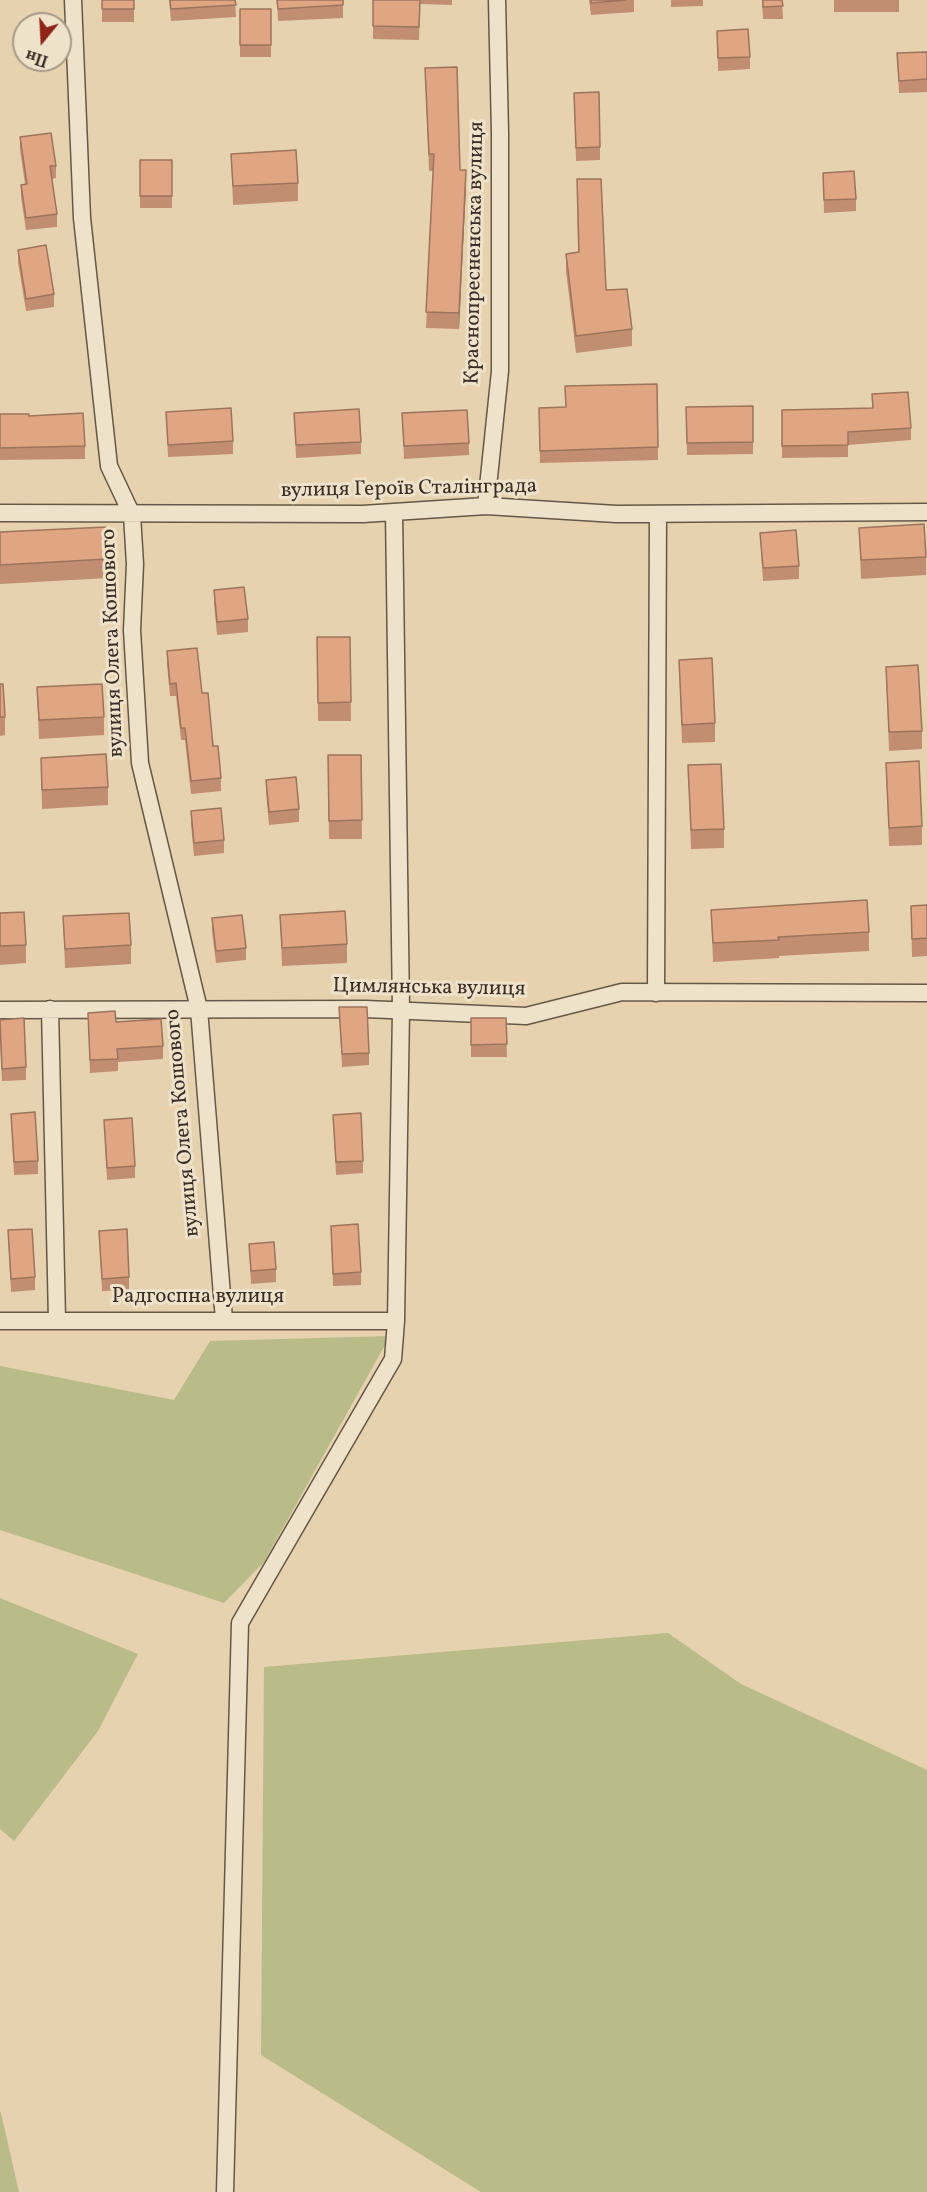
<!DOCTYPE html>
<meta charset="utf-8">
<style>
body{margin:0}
#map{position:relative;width:927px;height:2192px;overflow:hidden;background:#e7d2af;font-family:Vollkorn,serif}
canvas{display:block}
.north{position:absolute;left:12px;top:12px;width:60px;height:60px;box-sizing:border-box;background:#efe2cb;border:2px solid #a79a89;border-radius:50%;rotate:198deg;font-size:16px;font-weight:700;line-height:24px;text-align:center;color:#3b2f25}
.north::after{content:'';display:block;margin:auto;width:21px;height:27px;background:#8f2418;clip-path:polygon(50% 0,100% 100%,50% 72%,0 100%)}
</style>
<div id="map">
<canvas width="927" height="2192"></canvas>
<div class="north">Пн</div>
</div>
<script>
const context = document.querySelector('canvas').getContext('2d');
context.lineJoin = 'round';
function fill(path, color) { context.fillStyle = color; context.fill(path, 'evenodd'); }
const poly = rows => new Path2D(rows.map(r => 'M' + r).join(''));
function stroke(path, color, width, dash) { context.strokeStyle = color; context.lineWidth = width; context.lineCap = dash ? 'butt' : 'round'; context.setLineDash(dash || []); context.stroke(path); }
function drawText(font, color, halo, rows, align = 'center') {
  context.font = font + ' Vollkorn,serif'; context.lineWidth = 6; context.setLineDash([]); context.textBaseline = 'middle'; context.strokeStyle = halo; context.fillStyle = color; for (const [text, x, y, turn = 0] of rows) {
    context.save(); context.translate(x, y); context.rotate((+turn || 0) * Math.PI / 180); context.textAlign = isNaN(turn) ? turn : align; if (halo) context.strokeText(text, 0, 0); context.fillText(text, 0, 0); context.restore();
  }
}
const green = poly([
 [390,1336,264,1562,224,1603,0,1530,0,1366,174,1400,210,1341],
 [0,1598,138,1654,98,1731,14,1841,0,1829],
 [668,1633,741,1684,927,1770,927,2192,481,2192,261,2055,264,1667],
 [0,2111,1,2113,19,2192,0,2192]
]);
const street = poly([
 [73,0,82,218,109,466,132,515,135,564,132,630,140,763,199,1009,224,1320],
 [486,506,500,371,500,133,497,0],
 [0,513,363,514,486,506,616,514,927,512],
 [656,993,658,514],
 [50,1009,57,1320],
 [0,1010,366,1009,526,1016,622,992,927,993],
 [0,1321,396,1321],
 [225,2192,240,1623,393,1359,396,1321,401,1010,394,512]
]);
const wall = poly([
 [102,0,134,0,134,22,102,22],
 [169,0,235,0,236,17,171,21],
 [277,0,343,0,343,18,278,21],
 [373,0,452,0,452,5,420,4,419,40,373,39],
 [589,0,634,0,634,12,591,15],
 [671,0,703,0,703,6,671,7],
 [762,0,782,0,783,19,763,19],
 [834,0,899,0,899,12,834,12],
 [240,9,271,9,271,57,240,57],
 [717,31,750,57,750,69,718,71],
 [927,52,927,92,899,93,897,53],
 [425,68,466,186,459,329,426,328,433,171,429,171],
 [574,93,600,147,600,160,576,161],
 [20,137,56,166,56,178,52,179,57,214,57,227,26,230,21,197,21,185,25,184,20,149],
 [231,154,298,183,298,201,233,205],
 [140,160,172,160,172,208,140,208],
 [823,173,856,199,856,211,824,213],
 [577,179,606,290,632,329,632,346,576,353,566,271,566,254,578,252],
 [18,250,54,294,54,307,26,311,18,262],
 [657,384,658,460,540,463,539,408,566,407],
 [872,394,911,428,911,440,848,445,848,457,782,458,782,410,872,408],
 [686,407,753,442,753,454,687,455],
 [166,412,233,441,233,454,168,457],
 [294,413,361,442,361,454,296,458],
 [402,413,469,443,469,455,404,459],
 [0,414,29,416,85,446,85,459,0,460],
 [859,528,926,557,926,575,861,579],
 [0,532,108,559,108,578,0,584],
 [760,533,799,566,799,579,763,581],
 [214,590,248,619,248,632,217,635,214,603],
 [317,637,350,637,351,721,318,721],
 [167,651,202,693,221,778,221,791,191,794,185,740,181,740,176,696,170,696,167,664],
 [679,660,715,723,715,742,682,743],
 [886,667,922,731,922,749,889,751],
 [0,684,5,717,5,735,0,736],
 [37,687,104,717,104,735,39,739],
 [328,755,361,755,362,839,329,839],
 [41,758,108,787,108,805,42,809],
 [886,763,922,826,922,845,889,846],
 [688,765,724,829,724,848,691,849],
 [266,780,299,809,299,822,269,825,266,792],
 [191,811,224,840,224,853,194,856,191,824],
 [927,905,927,956,912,957,911,906],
 [711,910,869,932,869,951,779,956,779,958,713,962],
 [0,913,26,945,26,963,0,965],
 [280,915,347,944,347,963,282,966],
 [63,916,131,945,131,964,65,968],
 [212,918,246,948,246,960,216,963,212,931],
 [339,1007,369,1053,369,1065,342,1067],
 [88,1013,116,1022,163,1046,163,1059,118,1062,118,1071,90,1073],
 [471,1018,506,1018,507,1057,471,1057],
 [0,1020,26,1067,26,1080,2,1081,0,1039],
 [11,1114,38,1161,38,1174,14,1175],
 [333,1115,363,1161,363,1173,336,1175],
 [104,1120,135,1166,135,1178,107,1180],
 [331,1226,361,1272,361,1285,333,1286],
 [8,1230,35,1277,35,1290,11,1292],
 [99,1231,129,1277,129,1290,102,1291],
 [249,1244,276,1269,276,1282,251,1284]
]);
const shadedWall = poly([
 [466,170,466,186,459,329,459,313]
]);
const building = poly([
 [102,0,134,0,134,9,102,9,102,0],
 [170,0,235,0,236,5,171,9,170,0],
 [277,0,343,0,343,5,278,9,277,0],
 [373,0,420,0,419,27,373,26,373,0],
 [591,0,626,0,591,3,591,0],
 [763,0,782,0,783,6,763,7,763,0],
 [240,9,271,9,271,45,240,45,240,9],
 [748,29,750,57,718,58,717,31,748,29],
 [927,52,927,79,899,81,897,53,927,52],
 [457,67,460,170,466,170,459,313,426,312,434,154,429,154,425,68,457,67],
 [599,92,600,147,576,148,574,93,599,92],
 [51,133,56,166,50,166,57,214,26,218,21,185,27,184,20,137,51,133],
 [296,150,298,183,233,186,231,154,296,150],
 [140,160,172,160,172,196,140,196,140,160],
 [854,171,856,199,824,200,823,173,854,171],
 [577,179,601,179,606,290,627,289,632,329,576,336,566,254,579,252,577,179],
 [46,245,54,294,26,299,18,250,46,245],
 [657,384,658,447,540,451,539,408,566,407,565,386,657,384],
 [908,392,911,428,848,432,848,445,782,446,782,410,873,408,872,394,908,392],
 [753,406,753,442,687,443,686,407,753,406],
 [231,408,233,441,168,445,166,412,231,408],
 [359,409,361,442,296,445,294,413,359,409],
 [467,410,469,443,404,446,402,413,467,410],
 [83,413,85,446,0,448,0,414,29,414,29,416,83,413],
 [924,524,926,557,861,560,859,528,924,524],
 [106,527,108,559,0,565,0,532,106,527],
 [796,530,799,566,763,568,760,533,796,530],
 [244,587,248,619,217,622,214,590,244,587],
 [317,637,350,637,351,702,318,703,317,637],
 [197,648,202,693,208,693,213,746,218,746,221,778,191,781,185,728,181,728,176,683,170,684,167,651,197,648],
 [712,658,715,723,682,725,679,660,712,658],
 [918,665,922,731,889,732,886,667,918,665],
 [0,684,3,684,5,717,0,717,0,684],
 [102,684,104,717,39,720,37,687,102,684],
 [106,754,108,787,42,790,41,758,106,754],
 [328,755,361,755,362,820,329,821,328,755],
 [919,761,922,826,889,828,886,763,919,761],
 [721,764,724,829,691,830,688,765,721,764],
 [296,777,299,809,269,812,266,780,296,777],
 [221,808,224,840,194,843,191,811,221,808],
 [867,900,869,932,778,937,779,940,713,943,711,910,867,900],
 [927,905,927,938,912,939,911,906,927,905],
 [345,911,347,944,282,948,280,915,345,911],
 [24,912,26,945,0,946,0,913,24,912],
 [129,913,131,945,65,949,63,916,129,913],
 [242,915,246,948,216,951,212,918,242,915],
 [339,1007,367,1007,369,1053,342,1054,339,1007],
 [115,1011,116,1022,161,1019,163,1046,117,1049,118,1059,90,1060,88,1013,115,1011],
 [24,1018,26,1067,2,1069,0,1020,24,1018],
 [471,1018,506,1018,507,1044,471,1045,471,1018],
 [35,1112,38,1161,14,1162,11,1114,35,1112],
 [361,1113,363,1161,336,1162,333,1115,361,1113],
 [132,1118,135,1166,107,1168,104,1120,132,1118],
 [358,1224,361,1272,333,1274,331,1226,358,1224],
 [32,1229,35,1277,11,1279,8,1230,32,1229],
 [127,1229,129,1277,102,1279,99,1231,127,1229],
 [274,1242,276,1269,251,1271,249,1244,274,1242]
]);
const streetNames = [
 ["Краснопресненська вулиця",476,253,-89],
 ["вулиця Героїв Сталінграда",409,490,-1],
 ["вулиця Олега Кошового",114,643,-92],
 ["Цимлянська вулиця",429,989,1],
 ["вулиця Олега Кошового",184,1123,-95],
 ["Радгоспна вулиця",198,1298]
];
fill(green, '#b9bb88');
stroke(street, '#665848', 19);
stroke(street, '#efe2cb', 16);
fill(wall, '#c18e71');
fill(shadedWall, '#9d745c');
fill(building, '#e0a583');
stroke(building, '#9d745c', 1.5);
drawText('21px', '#3b2f25', '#efe2cb', streetNames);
</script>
